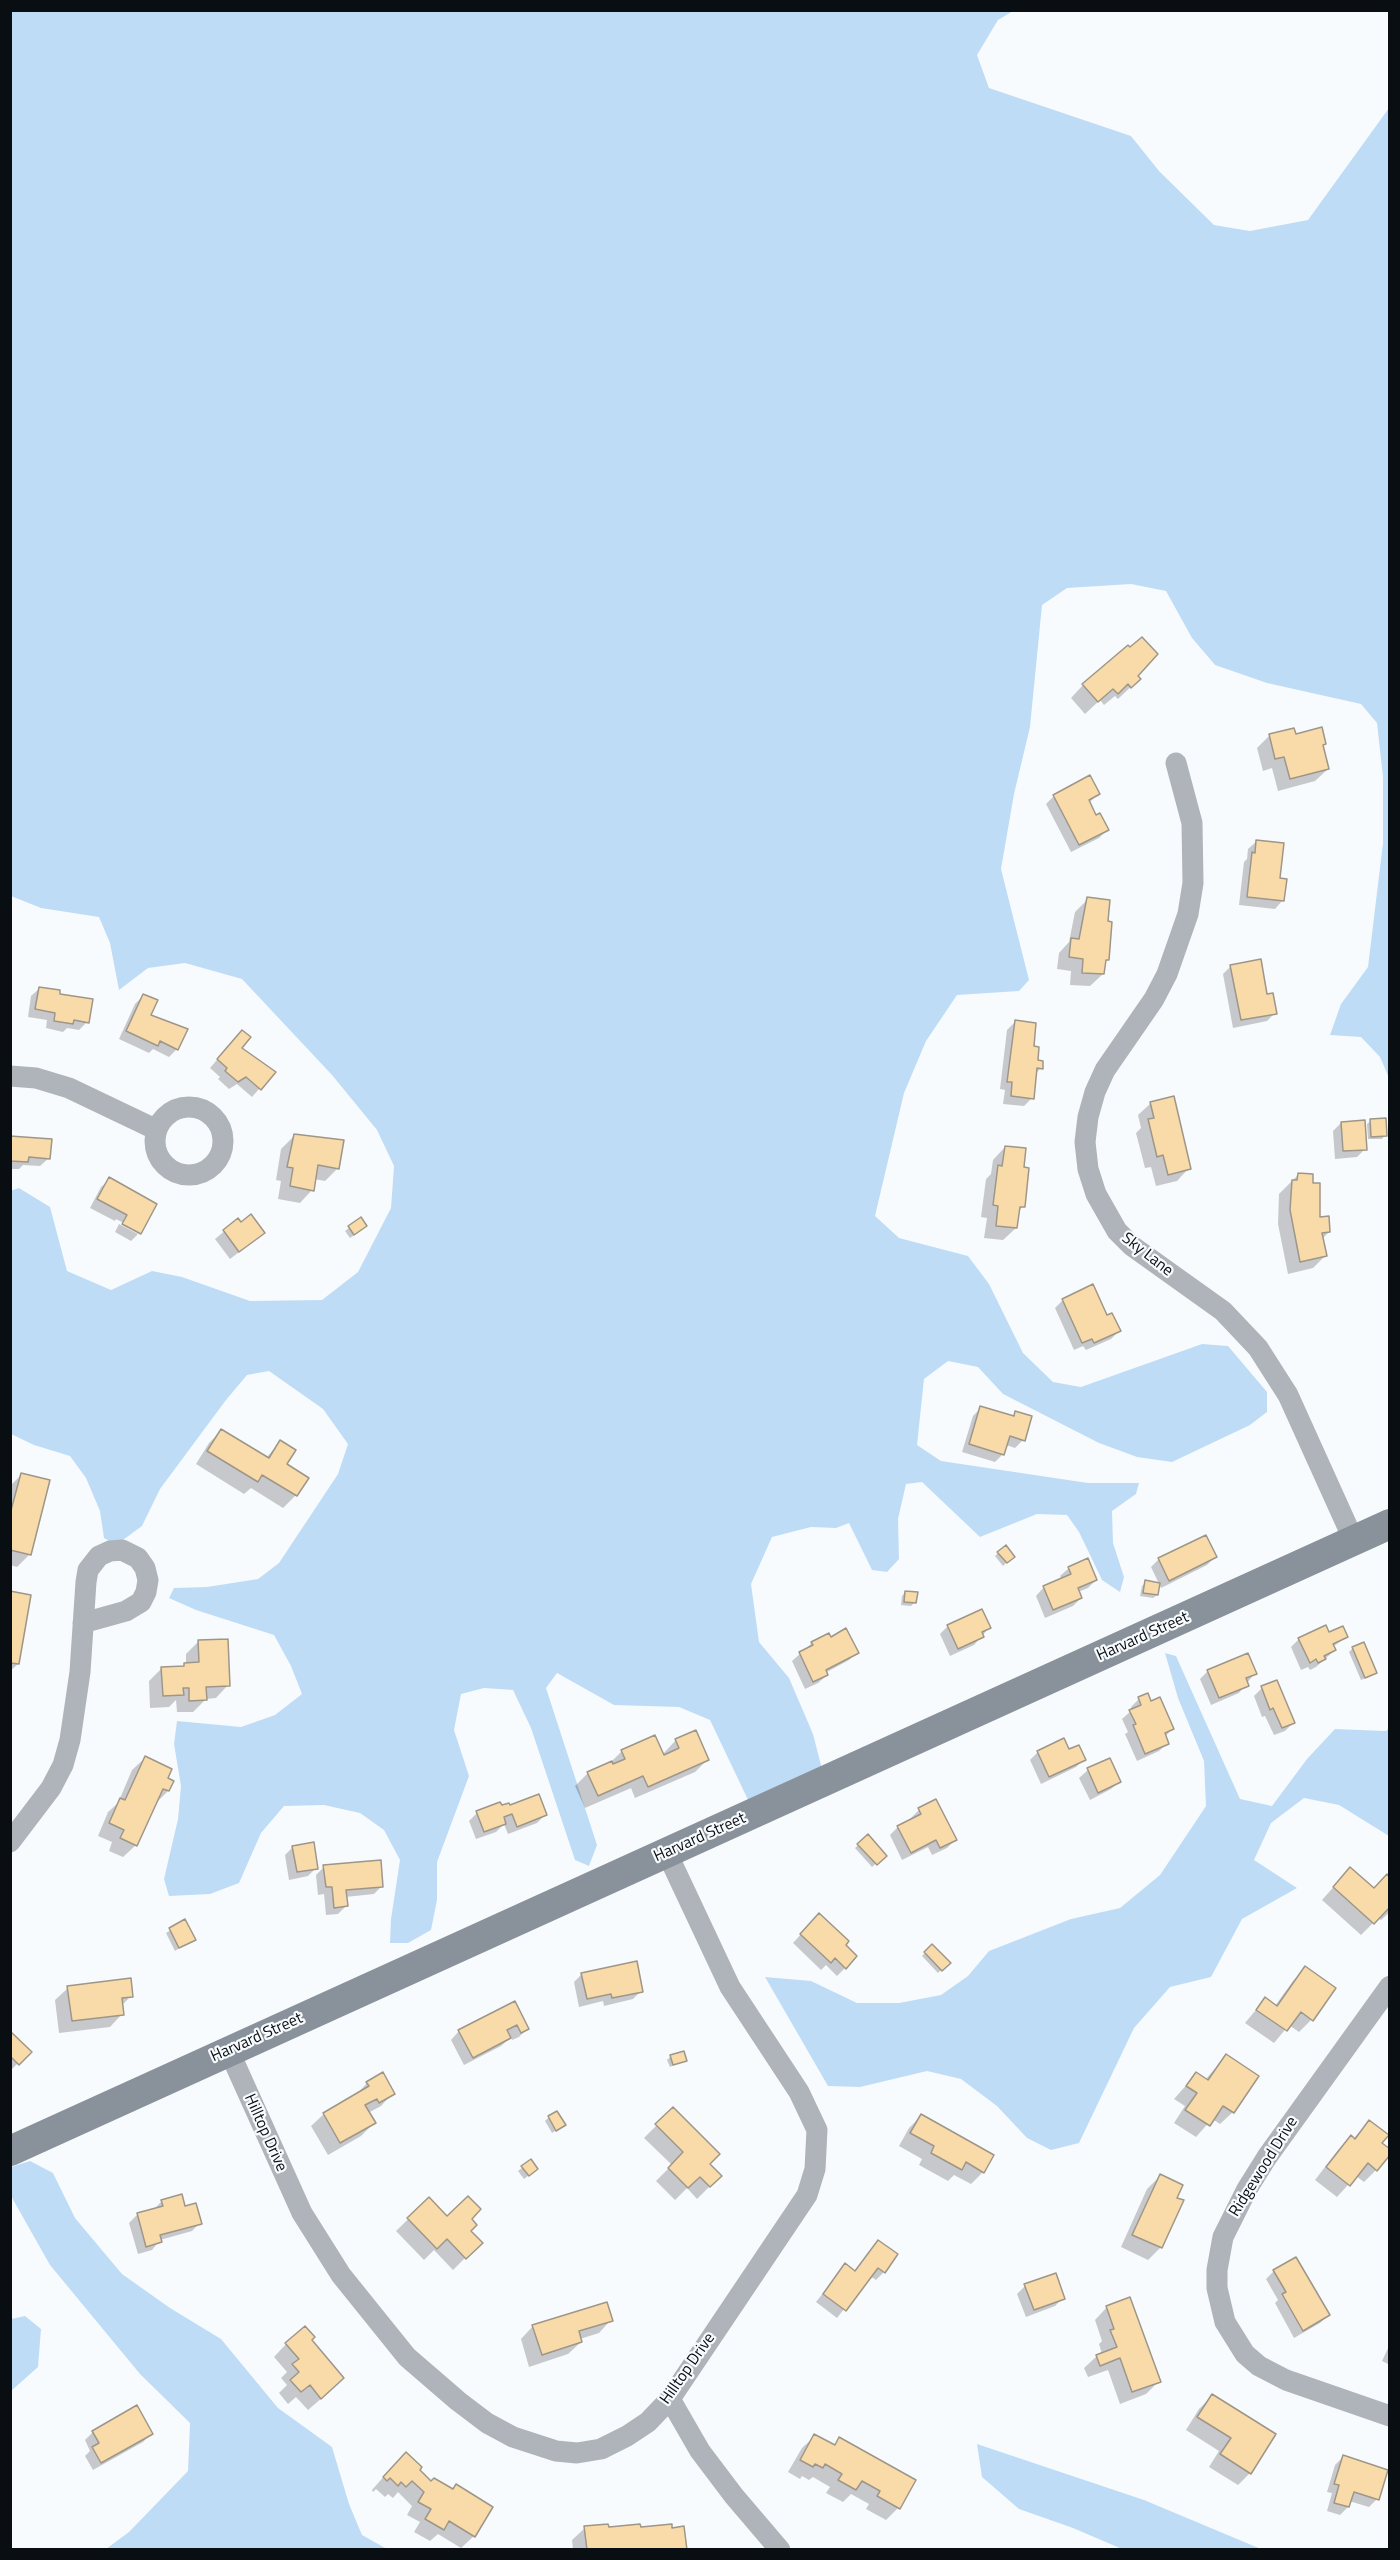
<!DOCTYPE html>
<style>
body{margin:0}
#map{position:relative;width:1400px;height:2560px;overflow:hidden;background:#f8fbfe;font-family:"Titillium Web",sans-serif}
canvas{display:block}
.frame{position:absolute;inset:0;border:12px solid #090e12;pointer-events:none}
</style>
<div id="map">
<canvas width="1400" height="2560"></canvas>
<div class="frame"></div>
</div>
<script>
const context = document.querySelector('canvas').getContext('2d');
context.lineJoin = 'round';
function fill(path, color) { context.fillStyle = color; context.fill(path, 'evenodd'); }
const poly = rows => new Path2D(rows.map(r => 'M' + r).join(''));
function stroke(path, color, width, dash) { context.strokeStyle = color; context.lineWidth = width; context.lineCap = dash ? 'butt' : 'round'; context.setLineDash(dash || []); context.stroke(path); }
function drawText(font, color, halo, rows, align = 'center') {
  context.font = font + ' "Titillium Web",sans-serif'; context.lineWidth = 4.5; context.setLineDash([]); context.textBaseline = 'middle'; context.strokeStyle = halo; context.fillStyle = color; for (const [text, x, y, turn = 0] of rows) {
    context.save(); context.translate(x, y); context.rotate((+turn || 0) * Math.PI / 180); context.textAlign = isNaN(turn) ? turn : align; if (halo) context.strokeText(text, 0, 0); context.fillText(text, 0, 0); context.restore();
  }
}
const green = poly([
 [11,11,1013,11,998,20,977,55,989,88,1131,136,1159,171,1214,225,1250,231,1308,220,1389,108,1389,1078,1380,1057,1361,1037,1330,1035,1341,1004,1368,967,1383,843,1383,777,1377,723,1361,704,1267,683,1215,665,1192,638,1166,591,1131,584,1067,588,1042,605,1030,727,1014,794,1001,869,1029,980,1019,991,957,995,926,1041,904,1093,875,1216,899,1238,968,1256,989,1284,1023,1353,1053,1382,1081,1387,1202,1344,1228,1346,1267,1392,1267,1412,1250,1425,1172,1462,1137,1457,1099,1443,1003,1394,978,1367,948,1361,924,1379,917,1445,941,1461,1088,1483,1139,1483,1136,1494,1112,1511,1113,1543,1124,1577,1120,1592,1102,1580,1079,1532,1067,1515,1037,1514,980,1537,922,1482,906,1484,898,1519,899,1559,887,1572,872,1570,849,1523,836,1528,811,1527,772,1537,751,1584,759,1642,789,1678,813,1734,822,1769,749,1802,710,1720,679,1707,614,1705,557,1673,546,1688,597,1845,589,1866,575,1860,531,1728,513,1690,484,1688,461,1694,454,1730,469,1776,437,1862,437,1900,431,1930,408,1943,390,1943,391,1919,400,1860,384,1830,360,1813,324,1805,284,1806,261,1833,239,1883,210,1894,169,1896,164,1879,178,1819,181,1786,174,1744,177,1721,241,1727,275,1715,302,1694,291,1666,274,1635,196,1610,169,1598,174,1588,207,1587,258,1579,279,1563,338,1474,348,1444,323,1409,269,1371,247,1375,226,1400,160,1489,142,1526,116,1545,104,1538,100,1511,86,1478,70,1456,34,1445,11,1434,10,1191,19,1188,50,1207,67,1271,111,1290,152,1271,182,1277,250,1301,322,1300,358,1272,391,1208,394,1166,377,1130,332,1075,242,979,185,963,148,968,119,990,110,943,99,917,41,908,11,896],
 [1165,1653,1176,1656,1240,1799,1272,1806,1307,1759,1335,1729,1386,1731,1389,1728,1389,1836,1339,1805,1304,1798,1271,1823,1254,1860,1297,1888,1242,1919,1211,1977,1170,1987,1134,2028,1079,2143,1051,2150,1027,2138,997,2106,961,2079,927,2071,860,2087,828,2086,765,1977,811,1981,857,2003,899,2003,941,1995,968,1976,989,1951,1071,1919,1120,1908,1160,1875,1206,1806,1204,1761,1178,1698],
 [30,2161,53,2173,75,2218,122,2274,170,2308,221,2339,278,2408,332,2447,349,2504,362,2535,387,2549,106,2549,129,2532,188,2471,190,2423,140,2374,50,2265,11,2196,11,2167],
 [25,2316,41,2329,38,2367,11,2391,11,2319],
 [977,2444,1144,2500,1261,2549,1122,2549,1073,2528,1019,2509,982,2477]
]);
const shadow = poly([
 [1136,676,1139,679,1118,699,1115,696,1104,705,1100,700,1085,714,1071,698,1083,685],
 [1269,736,1295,736,1325,743,1322,747,1328,769,1315,781,1278,791,1272,768,1263,771,1257,748],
 [1098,794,1089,803,1096,817,1107,830,1099,838,1071,852,1046,804,1054,796],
 [1257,841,1283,900,1275,909,1239,905,1244,862,1247,859,1248,849],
 [1088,899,1106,923,1107,960,1104,963,1103,974,1090,986,1070,985,1071,971,1057,969,1059,953,1069,942,1075,912],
 [1231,966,1266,996,1275,1013,1267,1021,1233,1028,1223,974],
 [40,988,58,995,87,1022,79,1030,67,1028,63,1032,46,1028,47,1020,28,1017,31,996],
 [144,995,149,1016,177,1049,169,1057,153,1049,149,1053,119,1039,135,1004],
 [1015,1022,1032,1048,1041,1068,1035,1074,1032,1098,1024,1106,1003,1104,1005,1090,1000,1089,1007,1030],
 [234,1040,240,1048,257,1062,259,1060,274,1072,252,1097,237,1084,229,1089,218,1079,220,1077,210,1068],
 [1151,1103,1189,1168,1177,1181,1156,1186,1151,1167,1145,1168,1136,1133,1141,1128,1138,1115],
 [1371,1121,1385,1135,1382,1139,1368,1139,1367,1124],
 [1341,1123,1365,1149,1357,1157,1335,1159,1333,1131],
 [294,1136,338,1168,325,1181,314,1179,312,1190,300,1203,278,1199,281,1181,276,1180,281,1149],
 [10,1137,49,1158,40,1166,23,1165,19,1169,10,1169],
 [1005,1147,1023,1206,1018,1212,1016,1228,1003,1240,984,1238,987,1218,981,1217,986,1179,991,1174,993,1160],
 [1298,1175,1312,1184,1319,1219,1329,1232,1322,1239,1325,1256,1313,1268,1288,1274,1278,1224,1279,1194],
 [110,1179,155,1204,139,1233,139,1231,116,1219,115,1221,90,1208,101,1187],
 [361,1219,362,1230,350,1238,345,1231],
 [238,1220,255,1240,230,1259,215,1239],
 [119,1224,138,1234,131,1241,115,1232],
 [1063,1300,1106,1317,1119,1331,1111,1339,1086,1350,1083,1346,1074,1350,1055,1308],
 [981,1408,1012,1417,1016,1413,1023,1440,1015,1448,1006,1445,1003,1454,995,1462,962,1452,973,1416],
 [221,1431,266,1458,280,1442,285,1465,307,1478,296,1495,283,1508,251,1488,244,1494,196,1464,209,1443],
 [22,1474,30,1554,17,1567,10,1565,10,1486],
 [998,1553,1009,1560,1003,1566,995,1556],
 [1215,1557,1207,1565,1161,1588,1151,1567,1159,1559],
 [1069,1568,1096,1580,1088,1588,1078,1592,1081,1598,1073,1606,1045,1618,1036,1596,1044,1587,1062,1580,1060,1576],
 [1146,1582,1157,1595,1153,1598,1140,1596,1142,1586],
 [905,1592,915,1602,911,1606,901,1605,902,1596],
 [10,1593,18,1664,10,1671],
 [948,1626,989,1628,974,1645,950,1656,940,1634],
 [1329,1634,1346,1637,1333,1647,1335,1650,1316,1667,1310,1670,1308,1667,1301,1670,1291,1647,1299,1639],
 [828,1635,830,1639,857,1652,849,1660,825,1673,827,1675,818,1683,805,1689,792,1661,812,1643],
 [198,1642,228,1685,216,1698,206,1699,193,1712,177,1712,176,1700,169,1707,150,1708,149,1681,162,1668,181,1668,186,1664,186,1654],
 [1353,1648,1375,1672,1371,1676,1361,1680,1349,1652],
 [1208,1671,1255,1673,1239,1693,1211,1705,1200,1679],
 [1262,1688,1293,1723,1285,1731,1274,1735,1265,1716,1262,1717,1254,1696],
 [1139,1699,1150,1703,1172,1729,1165,1737,1168,1743,1159,1751,1137,1761,1125,1734,1128,1732,1122,1719,1132,1710,1131,1707],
 [654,1737,662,1755,676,1740,707,1760,695,1772,635,1798,631,1788,585,1808,575,1786,588,1773,609,1764,622,1751],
 [1068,1751,1084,1759,1076,1767,1041,1784,1030,1760,1038,1752],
 [145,1758,166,1779,168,1791,155,1804,136,1845,123,1857,109,1851,112,1842,98,1836,108,1812,118,1803,132,1770],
 [1109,1760,1120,1781,1111,1789,1090,1800,1079,1778,1088,1770],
 [501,1807,509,1807,545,1815,537,1823,508,1834,504,1824,496,1832,476,1839,469,1821,477,1813],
 [919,1810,955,1840,947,1848,932,1855,928,1847,902,1860,890,1835,898,1827,912,1820,911,1818],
 [868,1836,885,1855,872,1867,855,1848],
 [293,1847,316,1868,308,1876,289,1880,285,1855],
 [324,1867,382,1886,374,1894,345,1897,346,1906,338,1914,326,1915,324,1894,318,1895,316,1875],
 [1390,1879,1390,1912,1381,1920,1378,1918,1361,1935,1322,1900,1338,1882,1374,1890],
 [185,1921,194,1939,175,1951,166,1933],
 [811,1923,843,1945,845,1968,837,1976,826,1965,821,1970,793,1943],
 [932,1946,948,1963,938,1973,922,1956],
 [1305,1968,1311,2020,1299,2032,1289,2025,1274,2043,1245,2023,1265,1999,1275,2006,1293,1981],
 [582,1974,641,1991,633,1999,604,2006,603,2001,579,2007,574,1982],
 [68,1988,131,1996,121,2006,122,2014,110,2027,59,2033,55,2000],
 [514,2003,527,2029,519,2037,512,2040,511,2037,501,2046,464,2065,451,2040,459,2031],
 [10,2033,29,2052,10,2071],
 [671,2056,685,2060,670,2067,667,2060],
 [1226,2056,1233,2112,1220,2124,1212,2119,1196,2137,1174,2123,1185,2106,1174,2099,1196,2074,1205,2080],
 [367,2083,393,2093,381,2106,368,2113,374,2123,361,2136,328,2155,311,2126,324,2114,355,2096],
 [673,2109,708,2164,720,2176,697,2199,687,2188,675,2200,656,2181,672,2165,644,2138],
 [921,2116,983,2172,971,2184,954,2175,948,2181,919,2165,922,2159,899,2146,909,2128],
 [549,2117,564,2125,552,2133,545,2121],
 [1369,2122,1380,2144,1376,2170,1364,2182,1356,2176,1337,2197,1315,2180,1338,2150,1351,2137,1353,2139],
 [531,2161,533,2172,524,2179,518,2171],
 [1160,2176,1161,2247,1148,2260,1121,2247,1147,2189],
 [429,2199,447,2218,470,2219,469,2231,480,2243,453,2270,434,2250,424,2260,396,2231],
 [162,2201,184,2208,200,2223,192,2231,160,2240,152,2250,138,2254,129,2223,137,2215,153,2210],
 [879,2242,884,2272,876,2280,870,2276,837,2318,816,2302,845,2265,854,2272],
 [1274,2271,1328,2315,1320,2323,1294,2338,1275,2303,1278,2300,1266,2279],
 [1025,2286,1063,2298,1055,2306,1026,2317,1017,2294],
 [1107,2307,1159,2381,1146,2394,1120,2404,1108,2370,1088,2377,1084,2368,1097,2356,1102,2354,1099,2344,1102,2341,1095,2320],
 [611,2320,599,2333,580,2339,581,2342,568,2354,529,2367,521,2339,533,2326],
 [310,2341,330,2391,308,2410,296,2397,288,2404,279,2393,287,2385,281,2378,287,2372,274,2357,286,2344],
 [1390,2344,1390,2365,1382,2361],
 [1212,2396,1250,2473,1238,2485,1209,2467,1219,2451,1186,2430,1199,2409],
 [93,2432,151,2434,143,2442,93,2470,85,2456,90,2451,85,2440],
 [815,2436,833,2446,840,2439,898,2508,886,2520,866,2509,869,2504,851,2494,843,2502,826,2493,830,2487,813,2477,809,2480,802,2476,800,2479,788,2472,802,2448],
 [1343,2457,1377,2499,1369,2507,1349,2501,1348,2507,1340,2515,1327,2511,1332,2493,1327,2492,1335,2465],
 [393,2466,418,2470,431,2483,452,2490,474,2536,461,2548,438,2534,430,2541,414,2532,420,2522,407,2515,412,2506,398,2492,393,2498,388,2494,385,2497,376,2489,373,2492,372,2490],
 [639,2525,639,2528,671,2529,685,2550,573,2550,572,2540,585,2528]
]);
const building = poly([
 [1142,637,1158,654,1138,676,1141,679,1131,688,1128,684,1118,694,1113,689,1098,702,1082,684,1128,645,1130,647,1142,637],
 [1322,727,1326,744,1323,745,1329,769,1290,779,1284,757,1275,759,1269,734,1294,728,1296,734,1322,727],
 [1090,775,1100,794,1089,800,1096,815,1100,813,1109,830,1079,845,1053,795,1090,775],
 [1256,840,1284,843,1280,878,1287,879,1284,901,1247,897,1252,852,1255,853,1256,840],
 [1087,897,1110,900,1108,921,1112,922,1109,960,1106,960,1104,974,1082,973,1083,959,1069,957,1071,938,1079,939,1087,897],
 [1261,959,1267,994,1273,993,1277,1014,1241,1020,1230,965,1261,959],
 [39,987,60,990,60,994,93,999,89,1023,74,1020,73,1024,54,1021,55,1013,35,1009,39,987],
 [143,994,158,1000,151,1015,188,1029,178,1050,160,1041,158,1046,126,1031,143,994],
 [1015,1020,1036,1023,1034,1046,1039,1047,1038,1060,1043,1061,1043,1069,1037,1068,1034,1099,1011,1096,1012,1082,1007,1082,1015,1020],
 [242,1030,251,1037,242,1048,276,1072,261,1090,246,1077,238,1082,225,1071,227,1068,217,1059,242,1030],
 [1174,1096,1191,1169,1168,1175,1163,1155,1157,1157,1148,1119,1154,1118,1150,1102,1174,1096],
 [1386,1118,1387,1136,1371,1137,1370,1119,1386,1118],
 [1365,1120,1367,1150,1343,1151,1341,1122,1365,1120],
 [294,1134,344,1140,339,1169,318,1165,314,1191,290,1186,293,1168,287,1167,294,1134],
 [10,1136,52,1139,50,1159,29,1157,28,1162,10,1161,10,1136],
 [1005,1146,1026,1148,1024,1167,1029,1168,1025,1207,1020,1207,1017,1228,996,1226,998,1206,993,1205,998,1165,1002,1166,1005,1146],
 [1298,1173,1313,1174,1313,1183,1320,1183,1320,1217,1329,1216,1330,1232,1322,1233,1327,1256,1300,1262,1290,1210,1292,1180,1297,1180,1298,1173],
 [109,1177,157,1204,141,1234,122,1224,127,1215,97,1199,109,1177],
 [251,1214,265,1233,239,1252,223,1230,238,1218,241,1222,251,1214],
 [361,1217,367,1226,354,1235,348,1226,361,1217],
 [1093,1284,1107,1315,1112,1313,1121,1331,1094,1343,1092,1339,1082,1343,1062,1299,1093,1284],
 [980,1406,1014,1416,1015,1411,1032,1416,1025,1441,1010,1436,1004,1455,969,1444,980,1406],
 [221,1429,269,1458,280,1440,296,1450,287,1464,309,1478,297,1496,262,1475,258,1482,207,1451,221,1429],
 [21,1473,50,1480,31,1555,10,1550,10,1514,21,1473],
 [1206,1535,1217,1557,1169,1581,1158,1558,1206,1535],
 [1006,1545,1015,1557,1007,1563,997,1552,1006,1545],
 [1088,1558,1097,1580,1078,1588,1082,1598,1053,1610,1043,1586,1071,1574,1068,1567,1088,1558],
 [1145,1580,1160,1583,1158,1595,1143,1593,1145,1580],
 [10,1591,31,1595,19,1664,10,1663,10,1591],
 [905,1591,918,1592,916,1603,904,1602,905,1591],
 [982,1609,991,1628,982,1632,984,1637,958,1649,947,1625,982,1609],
 [1326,1625,1329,1632,1343,1626,1348,1637,1333,1644,1336,1650,1324,1656,1326,1659,1318,1663,1316,1659,1310,1663,1298,1638,1326,1625],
 [846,1628,859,1653,826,1670,828,1675,813,1682,799,1652,813,1645,811,1642,829,1633,831,1637,846,1628],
 [228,1639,230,1686,206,1687,207,1700,189,1701,189,1688,183,1688,184,1695,163,1696,161,1667,184,1666,184,1663,199,1662,198,1640,228,1639],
 [1364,1642,1377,1673,1365,1678,1352,1647,1364,1642],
 [1248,1653,1257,1674,1246,1678,1249,1686,1219,1698,1207,1670,1248,1653],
 [1277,1680,1295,1723,1282,1728,1273,1708,1270,1710,1261,1686,1277,1680],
 [1148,1693,1151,1701,1160,1697,1174,1729,1165,1733,1169,1744,1145,1754,1133,1725,1136,1724,1129,1710,1141,1705,1138,1697,1148,1693],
 [696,1730,709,1760,648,1787,643,1776,598,1796,587,1772,612,1761,613,1764,625,1759,621,1750,655,1735,664,1755,679,1748,675,1739,696,1730],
 [1064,1738,1069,1749,1079,1745,1086,1760,1049,1777,1037,1751,1064,1738],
 [145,1756,172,1769,168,1778,174,1781,169,1791,163,1789,137,1846,120,1838,124,1830,109,1823,120,1798,125,1800,145,1756],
 [1110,1758,1121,1782,1098,1793,1087,1768,1110,1758],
 [539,1794,547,1815,517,1827,512,1814,504,1817,506,1824,484,1832,476,1811,500,1802,502,1805,509,1803,510,1805,539,1794],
 [936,1799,957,1840,940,1848,936,1840,911,1853,897,1826,921,1814,918,1808,936,1799],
 [868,1834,887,1856,877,1865,857,1844,868,1834],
 [314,1842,318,1869,297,1872,292,1846,314,1842],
 [381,1860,383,1887,346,1890,348,1906,334,1908,332,1887,326,1887,323,1865,381,1860],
 [1350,1867,1374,1888,1387,1874,1390,1877,1390,1907,1374,1924,1333,1887,1350,1867],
 [819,1913,849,1941,846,1945,857,1956,846,1969,835,1958,831,1963,800,1934,819,1913],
 [185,1919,196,1940,179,1948,169,1928,185,1919],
 [932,1944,951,1963,942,1971,924,1952,932,1944],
 [637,1961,643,1992,612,1998,611,1994,587,1999,581,1973,637,1961],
 [1305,1966,1336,1988,1313,2021,1301,2012,1287,2031,1256,2010,1265,1997,1277,2006,1305,1966],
 [131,1978,133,1997,122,1998,124,2015,72,2021,67,1986,131,1978],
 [515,2001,529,2029,521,2033,517,2025,507,2030,511,2038,473,2058,458,2030,515,2001],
 [10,2031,32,2052,19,2065,10,2056,10,2031],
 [684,2051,687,2061,673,2065,670,2055,684,2051],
 [1226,2054,1259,2076,1234,2113,1223,2106,1210,2126,1185,2110,1197,2093,1186,2086,1196,2072,1208,2080,1226,2054],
 [383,2072,395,2094,379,2103,377,2099,365,2105,376,2123,340,2143,323,2113,369,2086,366,2082,383,2072],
 [673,2107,720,2154,710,2164,722,2176,710,2187,700,2177,688,2188,668,2168,683,2152,655,2124,673,2107],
 [557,2111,566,2125,556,2131,548,2116,557,2111],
 [921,2114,994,2155,984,2173,966,2162,962,2170,931,2153,934,2146,910,2133,921,2114],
 [1369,2120,1389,2135,1382,2143,1390,2149,1390,2155,1377,2171,1368,2163,1350,2186,1326,2167,1351,2135,1355,2139,1369,2120],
 [531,2159,538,2169,529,2176,521,2166,531,2159],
 [1160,2174,1183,2185,1177,2198,1184,2200,1162,2248,1132,2235,1160,2174],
 [182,2194,185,2206,196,2203,202,2224,160,2235,162,2242,146,2247,137,2213,163,2206,161,2200,182,2194],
 [468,2196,481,2209,472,2219,477,2225,471,2231,483,2243,466,2259,447,2239,437,2249,407,2218,429,2197,447,2216,468,2196],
 [878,2240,898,2254,885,2273,878,2268,846,2311,823,2294,845,2263,855,2271,878,2240],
 [1296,2257,1330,2315,1303,2331,1282,2294,1286,2292,1273,2270,1296,2257],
 [1056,2273,1065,2299,1034,2310,1024,2284,1056,2273],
 [1130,2297,1161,2382,1132,2392,1120,2358,1100,2366,1096,2355,1117,2347,1110,2330,1114,2329,1106,2306,1130,2297],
 [607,2302,613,2321,579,2331,582,2342,542,2355,532,2325,607,2302],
 [305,2326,315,2337,312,2340,344,2378,321,2399,310,2385,301,2392,290,2380,299,2372,292,2364,299,2359,285,2343,305,2326],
 [1212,2394,1276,2434,1251,2474,1220,2454,1231,2438,1197,2417,1212,2394],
 [137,2405,153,2434,101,2463,92,2447,99,2443,92,2431,137,2405],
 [814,2434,835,2445,839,2437,916,2480,900,2509,877,2496,880,2491,862,2481,856,2490,838,2480,842,2474,825,2464,823,2468,815,2464,813,2467,800,2460,814,2434],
 [406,2452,422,2467,420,2470,431,2481,434,2478,453,2489,456,2484,493,2507,475,2537,449,2521,444,2530,425,2519,431,2509,418,2502,424,2492,412,2481,406,2487,401,2482,398,2486,390,2478,387,2481,383,2477,406,2452],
 [1343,2455,1388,2470,1379,2500,1354,2492,1349,2507,1334,2503,1339,2485,1334,2484,1343,2455],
 [608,2524,609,2527,640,2524,641,2527,672,2524,672,2528,684,2526,687,2550,587,2550,584,2526,608,2524]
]);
const street = poly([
 [1176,763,1192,823,1193,883,1188,914,1167,974,1154,999,1105,1070,1095,1092,1088,1117,1085,1142,1088,1169,1096,1194,1117,1231,1132,1246,1223,1311,1258,1348,1288,1395,1354,1541],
 [10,1076,36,1078,69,1088,157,1130],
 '155 1141a34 34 0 1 1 68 0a34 34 0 1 1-68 0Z',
 [10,1842,51,1788,63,1765,70,1740,80,1672,86,1582,88,1570,99,1556,110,1551,122,1550,138,1558,145,1568,148,1580,146,1592,141,1602,126,1611,83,1623],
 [1390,1986,1267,2157,1247,2189,1223,2237,1217,2270,1217,2288,1225,2322,1245,2354,1259,2366,1286,2380,1390,2416],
 [229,2051,302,2213,341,2275,407,2357,458,2401,487,2423,513,2437,556,2451,577,2453,601,2449,627,2436,648,2422,670,2399,807,2195,815,2169,817,2130,799,2092,730,1987,667,1853],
 [670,2399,700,2451,734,2496,780,2550]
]);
const secondary = poly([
 [10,2151,1390,1524]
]);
const streetNames = [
 ["Sky Lane",1147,1255,38],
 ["Harvard Street",1143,1637,-24],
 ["Harvard Street",700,1838,-24],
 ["Harvard Street",257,2038,-24],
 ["Hilltop Drive",265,2133,66],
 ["Ridgewood Drive",1264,2167,-58],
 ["Hilltop Drive",688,2369,-55]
];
fill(green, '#bfdcf6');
fill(shadow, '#0003');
fill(building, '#f9dba9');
stroke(building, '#9e9688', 1.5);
stroke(street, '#aeb4ba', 21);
stroke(secondary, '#89929a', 30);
drawText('16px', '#090e12', '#f8fbfe', streetNames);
</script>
